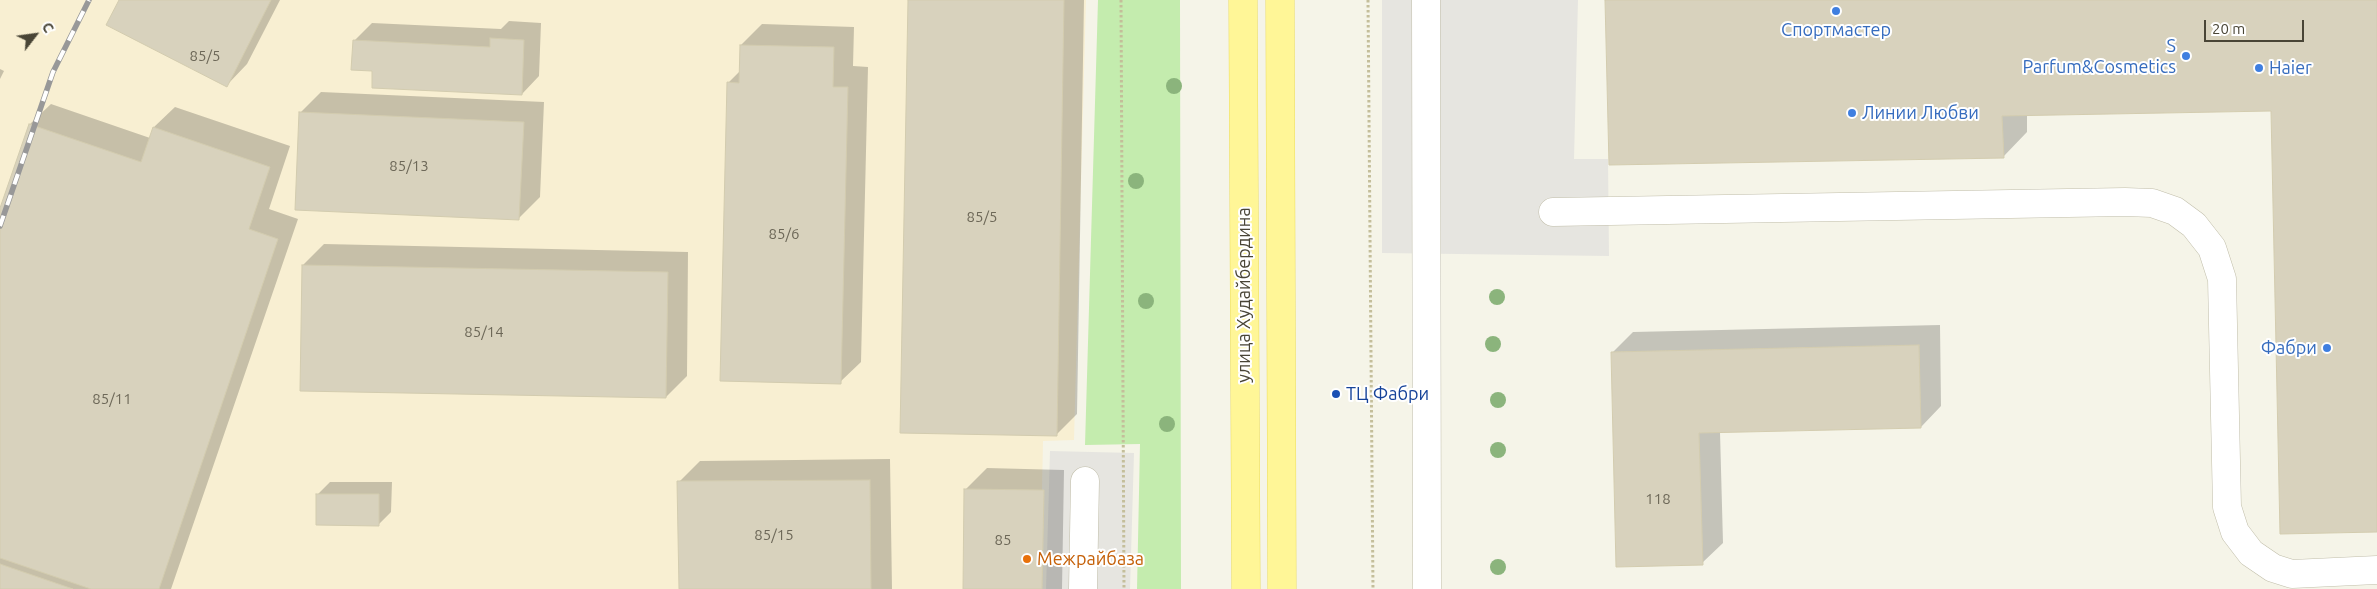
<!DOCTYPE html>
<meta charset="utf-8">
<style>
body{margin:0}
#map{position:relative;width:2377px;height:589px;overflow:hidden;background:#f5f4e8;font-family:Ubuntu,sans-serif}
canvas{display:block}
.north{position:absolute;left:10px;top:10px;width:50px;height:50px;-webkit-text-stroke:4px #fff;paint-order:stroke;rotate:60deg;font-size:14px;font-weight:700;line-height:20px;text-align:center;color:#494536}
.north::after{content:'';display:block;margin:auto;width:18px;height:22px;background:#494536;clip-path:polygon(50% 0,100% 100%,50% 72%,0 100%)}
.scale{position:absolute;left:2204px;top:20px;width:100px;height:22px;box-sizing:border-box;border:2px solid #494536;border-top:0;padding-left:6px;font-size:15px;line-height:18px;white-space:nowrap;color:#494536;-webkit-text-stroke:4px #fff;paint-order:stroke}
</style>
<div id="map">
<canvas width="2377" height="589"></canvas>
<div class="north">С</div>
<div class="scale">20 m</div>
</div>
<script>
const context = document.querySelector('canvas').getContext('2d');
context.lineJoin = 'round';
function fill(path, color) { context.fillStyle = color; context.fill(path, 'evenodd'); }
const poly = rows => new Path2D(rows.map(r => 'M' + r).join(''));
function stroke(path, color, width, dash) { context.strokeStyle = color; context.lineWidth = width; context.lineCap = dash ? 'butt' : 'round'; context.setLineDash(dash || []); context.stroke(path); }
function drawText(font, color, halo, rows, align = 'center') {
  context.font = font + ' Ubuntu,sans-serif'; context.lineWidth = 4; context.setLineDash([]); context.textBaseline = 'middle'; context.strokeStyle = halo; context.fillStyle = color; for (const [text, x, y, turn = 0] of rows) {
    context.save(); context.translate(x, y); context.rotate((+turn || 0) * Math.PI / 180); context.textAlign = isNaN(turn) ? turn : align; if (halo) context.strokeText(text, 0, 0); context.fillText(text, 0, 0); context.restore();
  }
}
const commercial = poly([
 [0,0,1086,0,1074,440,1043,441,1040,589,0,589]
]);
const green = poly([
 [1098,0,1180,0,1181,589,1137,589,1140,444,1085,445]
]);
const parking = poly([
 [1382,0,1578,0,1574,159,1608,159,1609,256,1382,253],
 [1050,451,1134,453,1130,589,1046,589]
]);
const shadow = poly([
 [121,0,280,0,247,64,227,85],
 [909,0,1084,0,1077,414,1056,435],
 [1606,0,2377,0,2377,531,2272,110,2027,114,2027,132,2003,157],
 [509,21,541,23,539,76,522,94,374,70,354,41,372,23,501,29],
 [762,24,854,27,853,66,868,67,861,362,840,382,728,83,741,70,741,45],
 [0,69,4,71,0,79],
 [321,92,544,102,540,197,519,218,300,113],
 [51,104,150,138,154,127,175,107,290,146,269,209,298,219,171,589,0,589,0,211,30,124],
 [324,244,688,252,687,376,666,397,303,265],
 [1940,325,1941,406,1921,427,1720,432,1723,543,1702,563,1612,353,1633,332],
 [890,459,892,589,680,589,679,482,700,461],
 [987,468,1064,470,1062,589,964,589,966,489],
 [330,482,392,482,391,512,378,525,317,495]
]);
const building = poly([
 [119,0,271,0,227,87,106,25,119,0],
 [908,0,1064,0,1057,436,900,433,908,0],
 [1605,0,2377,0,2377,532,2280,534,2271,111,2002,116,2004,158,1609,165,1605,0],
 [490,38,524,40,522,95,372,88,372,71,351,70,353,40,490,47,490,38],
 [740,45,834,47,833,87,848,87,841,384,720,381,727,82,739,83,740,45],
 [299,112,524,122,519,220,295,210,299,112],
 [29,124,141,162,153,127,270,167,249,229,278,239,159,589,91,589,0,558,0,208,29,124],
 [302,265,668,272,666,398,300,391,302,265],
 [1919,345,1921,428,1699,433,1703,565,1616,567,1611,352,1919,345],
 [870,480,871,589,679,589,677,481,870,480],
 [964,489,1044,490,1042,589,963,589,964,489],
 [316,494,379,494,379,526,316,525,316,494],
 [0,564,73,589,0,589,0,564]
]);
const path = poly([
 [1121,0,1124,589],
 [1368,0,1373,589]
]);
const minor = poly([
 [1426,0,1427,589],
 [1553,212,2125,202,2152,203,2175,211,2194,225,2212,248,2222,279,2227,507,2235,532,2251,553,2273,568,2292,574,2377,570],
 [1083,589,1085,481]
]);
const major = poly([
 [1243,0,1246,589],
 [1280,0,1282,589]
]);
const rail = poly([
 [0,226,53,72,89,0]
]);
const trees = [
 [1174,86],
 [1136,181],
 [1497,297],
 [1146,301],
 [1493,344],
 [1498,400],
 [1167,424],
 [1498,450],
 [1498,567]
];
const markers = [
 [1836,11,5,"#3f7fe0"],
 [2186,56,5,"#3f7fe0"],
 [2259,68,5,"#3f7fe0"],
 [1852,113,5,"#3f7fe0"],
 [2327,348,5,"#3f7fe0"],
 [1336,394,5,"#1a4fb4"],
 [1027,559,5,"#e8710a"]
];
const numberNames = [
 ["85/5",205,56],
 ["85/13",409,166],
 ["85/5",982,217],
 ["85/6",784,234],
 ["85/14",484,332],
 ["85/11",112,399],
 ["118",1658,499],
 ["85/15",774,535],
 ["85",1003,540]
];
const shopNames = [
 ["Спортмастер",1836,30,"center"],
 ["S",2176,46],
 ["Parfum&Cosmetics",2176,67],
 ["Haier",2269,68,"left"],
 ["Линии Любви",1862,113,"left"],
 ["Фабри",2317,348]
];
const streetNames = [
 ["улица Худайбердина",1244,295,-90]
];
const transitNames = [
 ["ТЦ Фабри",1346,394]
];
const foodNames = [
 ["Межрайбаза",1037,559]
];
fill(commercial, '#f8efd2');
fill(green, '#c4ecae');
fill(parking, '#e6e5e0');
fill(shadow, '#0003');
fill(building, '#d8d2bd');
stroke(building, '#d3ccaf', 1);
stroke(minor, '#c1beaa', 29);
stroke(major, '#ecdd5f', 29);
stroke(path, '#c4be9a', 3, [2.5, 2.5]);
stroke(minor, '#fff', 28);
stroke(major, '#fff697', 28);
stroke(rail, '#989898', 5.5);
stroke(rail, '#fff', 4, [11]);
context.fillStyle = '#8bb47c';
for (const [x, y] of trees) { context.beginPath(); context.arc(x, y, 8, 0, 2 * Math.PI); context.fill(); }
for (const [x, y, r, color] of markers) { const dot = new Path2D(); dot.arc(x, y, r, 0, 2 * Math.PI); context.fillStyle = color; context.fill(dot); stroke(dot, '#fff', 2); }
drawText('15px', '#6d6858', null, numberNames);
drawText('18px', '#366cbe', '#fff', shopNames, 'right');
drawText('18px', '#494536', '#fff', streetNames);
drawText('18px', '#164399', '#fff', transitNames, 'left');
drawText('18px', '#c56008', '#fff', foodNames, 'left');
</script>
